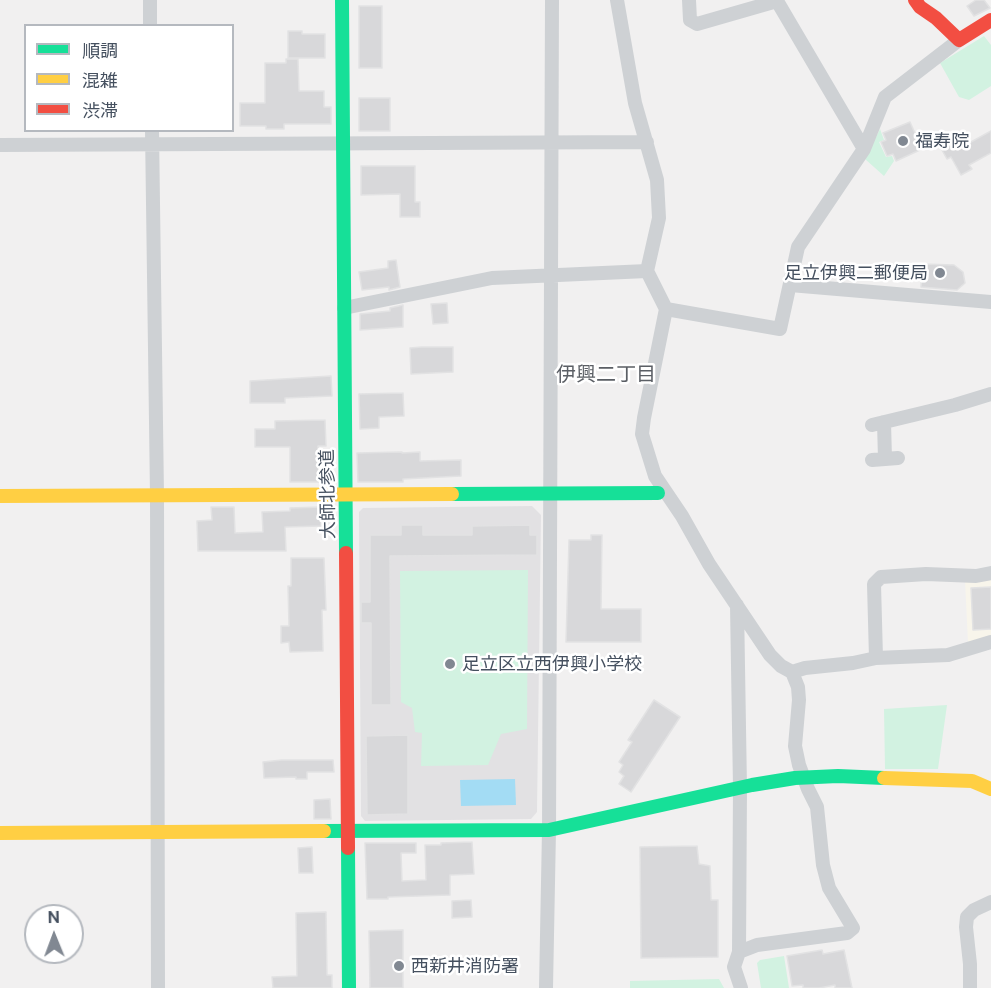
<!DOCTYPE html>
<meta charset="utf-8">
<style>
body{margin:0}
#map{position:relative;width:991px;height:988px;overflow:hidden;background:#f1f0f0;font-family:"Public Sans","Noto Sans JP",sans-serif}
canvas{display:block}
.legend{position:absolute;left:24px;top:24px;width:210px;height:108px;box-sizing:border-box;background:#fff;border:2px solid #b5b9bf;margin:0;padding:8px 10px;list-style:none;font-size:18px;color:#45505f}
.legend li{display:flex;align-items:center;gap:12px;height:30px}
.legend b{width:30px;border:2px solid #b5b9bf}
.north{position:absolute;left:24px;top:904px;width:60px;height:60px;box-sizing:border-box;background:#fff;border:2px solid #b5b9bf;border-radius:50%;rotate:359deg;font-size:16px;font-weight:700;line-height:24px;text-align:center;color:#45505f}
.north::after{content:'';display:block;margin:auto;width:21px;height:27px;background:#818892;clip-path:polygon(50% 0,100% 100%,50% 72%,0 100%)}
</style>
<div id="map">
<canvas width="991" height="988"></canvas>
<ul class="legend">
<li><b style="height:8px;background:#16e098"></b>順調</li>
<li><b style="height:8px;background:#ffcf43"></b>混雑</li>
<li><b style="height:8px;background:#f24e42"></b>渋滞</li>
</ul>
<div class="north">N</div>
</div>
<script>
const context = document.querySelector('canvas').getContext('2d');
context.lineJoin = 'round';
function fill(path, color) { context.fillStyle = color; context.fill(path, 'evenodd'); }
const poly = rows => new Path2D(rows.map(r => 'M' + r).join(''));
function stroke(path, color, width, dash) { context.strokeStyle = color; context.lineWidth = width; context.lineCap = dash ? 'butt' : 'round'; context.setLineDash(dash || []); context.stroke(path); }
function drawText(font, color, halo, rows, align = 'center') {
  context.font = font + ' "Public Sans","Noto Sans JP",sans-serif'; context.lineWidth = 5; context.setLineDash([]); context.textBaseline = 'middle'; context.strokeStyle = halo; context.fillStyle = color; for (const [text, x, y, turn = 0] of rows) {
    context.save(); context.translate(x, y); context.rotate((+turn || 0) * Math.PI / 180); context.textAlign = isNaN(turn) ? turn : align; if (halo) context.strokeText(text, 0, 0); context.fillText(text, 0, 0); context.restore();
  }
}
const commercial = poly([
 [991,578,991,637,968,643,965,580]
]);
const education = poly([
 [532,506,541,515,537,812,531,819,365,821,361,816,359,512,363,508]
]);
const green = poly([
 [984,36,991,45,991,86,969,100,959,97,940,63],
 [880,129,884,140,879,142,886,157,892,156,894,161,884,176,865,159],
 [528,570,527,729,501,734,488,765,421,766,422,733,415,732,412,708,401,702,400,571],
 [947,705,938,769,885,769,884,709],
 [784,956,789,988,761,988,757,963,760,960],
 [719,979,724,988,630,988,630,981]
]);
const water = poly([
 [515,779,516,805,461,806,460,780]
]);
const building = poly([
 [976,0,984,0,990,8,974,16,967,6,976,0],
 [359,6,382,6,382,68,359,68,359,6],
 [288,31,302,31,302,34,325,34,325,58,288,58,288,31],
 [286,59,298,59,299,91,324,91,324,107,331,107,331,124,284,124,284,129,266,129,266,126,240,126,240,103,265,103,265,63,286,63,286,59],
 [359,98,390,98,390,131,359,131,359,98],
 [910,122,922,149,896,161,893,154,887,156,881,142,886,140,883,133,910,122],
 [991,131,991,153,969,165,972,169,961,175,951,157,947,159,938,143,955,134,962,147,991,131],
 [361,166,415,166,415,202,420,202,420,217,400,217,400,194,361,195,361,166],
 [396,260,400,287,389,290,389,287,362,290,359,272,388,268,388,261,396,260],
 [922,264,954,265,963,272,965,283,957,290,921,287,922,264],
 [447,303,448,323,433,324,431,304,447,303],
 [403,305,403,327,360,330,360,314,390,311,390,308,403,305],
 [422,347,453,347,453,372,411,374,410,348,422,347],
 [331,376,332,396,285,398,285,403,250,403,250,381,331,376],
 [403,393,404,416,379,417,379,428,360,429,359,394,403,393],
 [325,420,326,446,318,446,319,482,290,482,290,447,255,447,255,429,275,429,275,421,325,420],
 [402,452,402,453,420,452,420,461,461,460,461,476,403,479,403,482,358,482,357,453,402,452],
 [211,507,234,507,235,533,263,532,262,512,290,511,290,508,321,507,321,526,285,527,286,551,198,551,197,521,212,520,211,507],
 [401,525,423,525,423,535,472,535,472,526,530,525,530,535,537,535,537,555,390,556,391,705,371,705,371,623,361,623,361,602,370,602,370,535,401,535,401,525],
 [591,535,602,535,601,609,641,609,641,642,566,642,569,540,591,540,591,535],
 [291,558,324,558,326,610,322,610,323,651,290,652,289,642,281,643,281,626,289,626,288,586,291,586,291,558],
 [991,587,991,629,973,630,971,588,991,587],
 [654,700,680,717,631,792,619,784,624,776,619,772,623,765,619,762,632,742,628,740,654,700],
 [408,735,408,814,367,815,366,736,408,735],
 [282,760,333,760,334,772,307,772,307,779,296,779,296,777,264,778,263,762,282,760],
 [330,799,331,819,314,819,314,800,330,799],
 [472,842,474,874,450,875,450,895,388,897,388,899,367,899,365,843,416,843,416,853,401,853,402,881,426,880,425,845,441,845,441,843,472,842],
 [697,846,699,864,710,866,711,900,718,900,718,957,641,958,640,847,697,846],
 [312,847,313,873,299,873,298,848,312,847],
 [471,900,472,917,452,918,452,901,471,900],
 [326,912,327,975,332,975,332,988,273,988,272,977,297,976,296,913,326,912],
 [403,930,403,988,370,988,369,931,403,930],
 [822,950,823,954,844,950,852,988,835,988,835,985,819,988,803,988,803,985,792,986,787,956,822,950]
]);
const street = poly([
 [150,0,150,26],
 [617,0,635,103,657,180,659,218,647,271],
 [152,130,157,495,158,988],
 [0,145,647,142],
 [864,149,885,97,959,40],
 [790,285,991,302],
 [344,308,492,278,647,271,666,309,780,329,798,247,864,149,777,1,697,24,690,20,689,0],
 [666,309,644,418,642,434,655,476,682,516,709,564,770,655,781,666,792,672,805,668,853,663,876,658,948,655,991,642],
 [884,422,885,459],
 [872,425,955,405,991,394],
 [872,460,898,458],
 [737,605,740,788,739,952,734,967,741,988],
 [876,658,874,584,881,577,926,574,976,576,991,573],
 [739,952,757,945,847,933,853,928,829,888,823,865,817,807,808,789,799,765,795,746,799,700,798,687,792,672],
 [546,988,549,830,552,0],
 [970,988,970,964,966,927,967,917,974,910,991,902]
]);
const fast = poly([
 [342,0,346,553],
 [452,494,658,493],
 [324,831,549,830,752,785,795,778,838,776,884,778],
 [348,848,349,988]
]);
const slow = poly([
 [0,496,452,494],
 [884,778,972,781,991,789],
 [0,833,324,831]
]);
const jam = poly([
 [915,0,920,7,936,18,959,40,991,20],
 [346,553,348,848]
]);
const markers = [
 [903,141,6,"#818892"],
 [940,273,6,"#818892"],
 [450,664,6,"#818892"],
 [399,966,6,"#818892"]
];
const poiNames = [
 ["福寿院",915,141],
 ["足立伊興二郵便局",928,273,"right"],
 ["足立区立西伊興小学校",462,664],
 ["西新井消防署",411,966]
];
const streetNames = [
 ["大師北参道",328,494,-91]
];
const neighbourhoodNames = [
 ["伊興二丁目",606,375]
];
fill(commercial, '#f8f5eb');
fill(education, '#e2e1e3');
fill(green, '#d2f2e1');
fill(water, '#a3dcf4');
fill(building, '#d8d8da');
stroke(building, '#e2e2e3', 1.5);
stroke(street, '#ced1d4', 14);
stroke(fast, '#16e098', 14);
stroke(slow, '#ffcf43', 14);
stroke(jam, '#f24e42', 14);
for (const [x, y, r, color] of markers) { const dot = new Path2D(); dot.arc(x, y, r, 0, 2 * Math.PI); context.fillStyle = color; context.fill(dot); stroke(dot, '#fff', 2); }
drawText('18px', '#45505f', '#fff', poiNames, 'left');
drawText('18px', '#45505f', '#fff', streetNames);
drawText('20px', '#5b5f65', '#fff', neighbourhoodNames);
</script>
